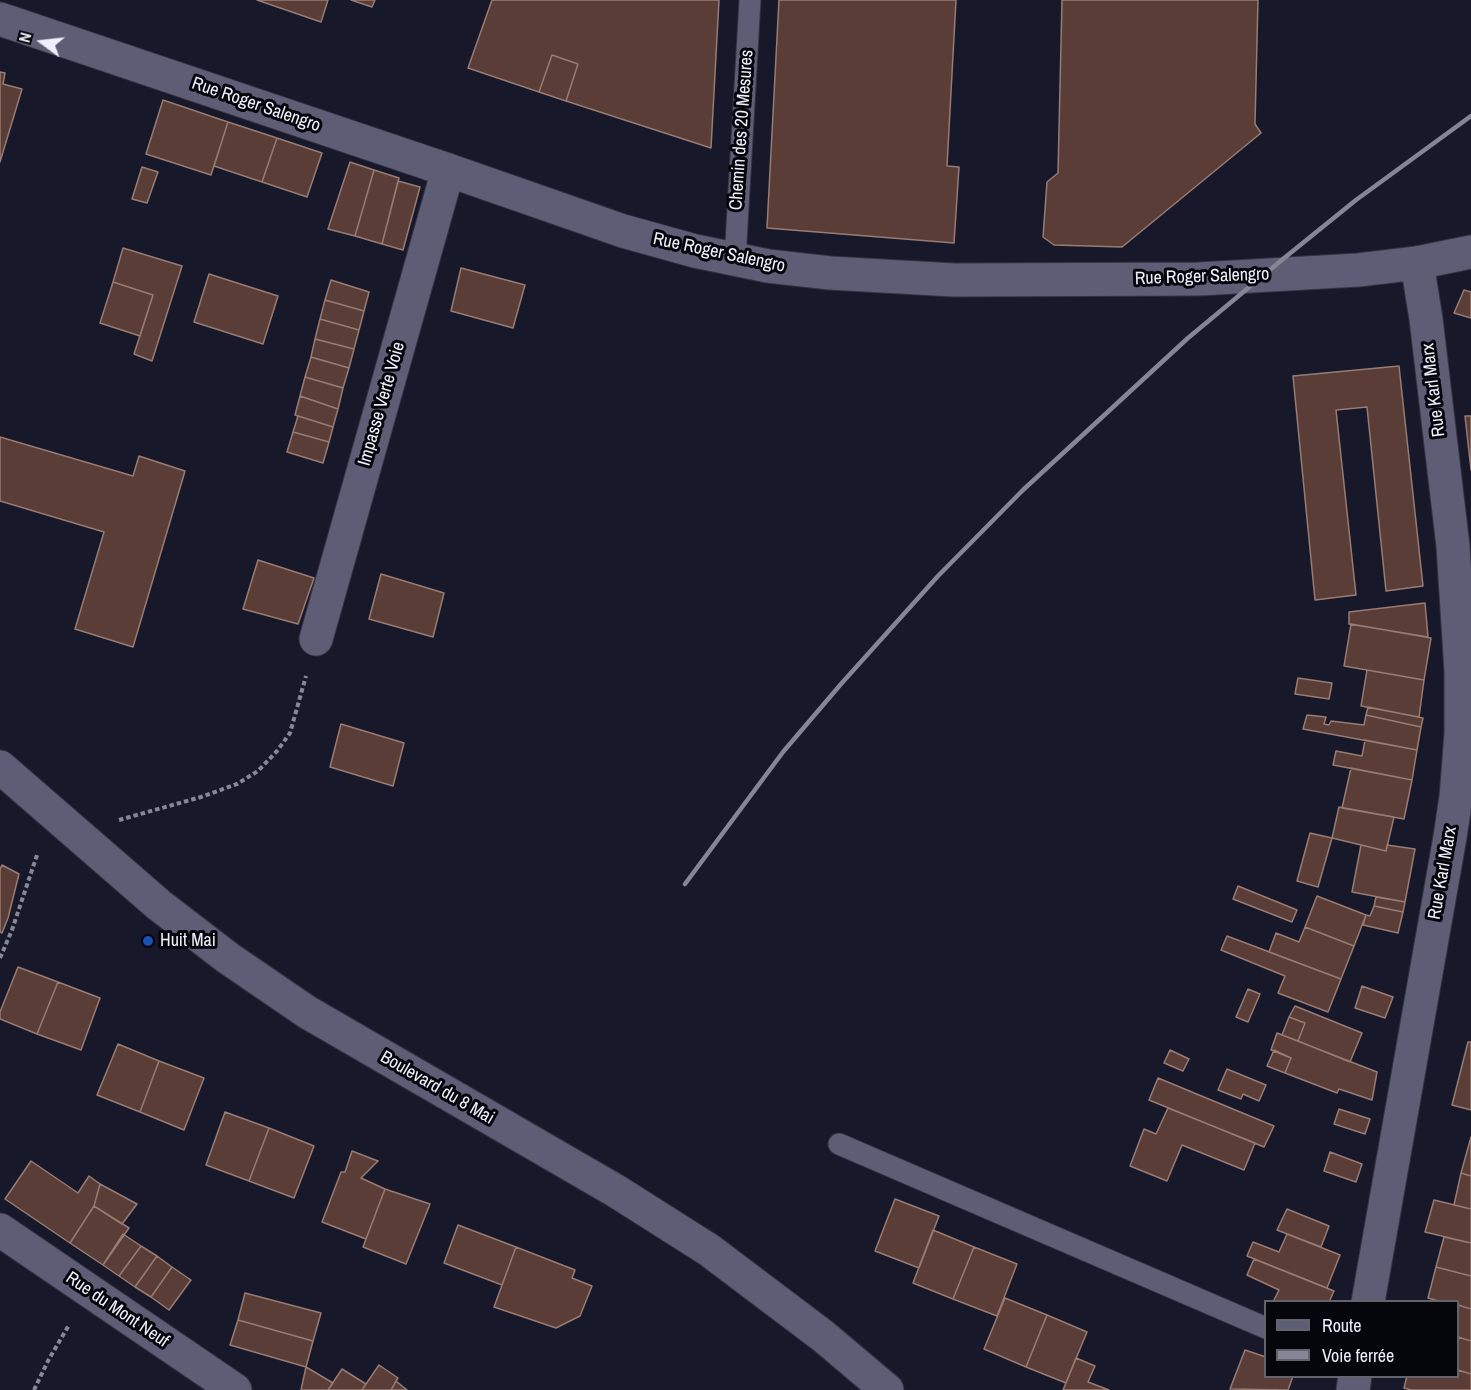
<!DOCTYPE html>
<meta charset="utf-8">
<style>
body{margin:0}
#map{position:relative;width:1471px;height:1390px;overflow:hidden;background:#18182b;font-family:"Archivo Narrow",sans-serif}
canvas{display:block}
.legend{position:absolute;left:1264px;top:1300px;width:195px;height:78px;box-sizing:border-box;background:#05050c;border:2px solid #63636c;margin:0;padding:8px 10px;list-style:none;font-size:18px;color:#eff0fd}
.legend li{display:flex;align-items:center;gap:12px;height:30px}
.legend b{width:30px;border:2px solid #63636c}
.north{position:absolute;left:12px;top:12px;width:60px;height:60px;-webkit-text-stroke:4px #05050c;paint-order:stroke;rotate:285deg;font-size:16px;font-weight:700;line-height:24px;text-align:center;color:#eff0fd}
.north::after{content:'';display:block;margin:auto;width:21px;height:27px;background:#eff0fd;clip-path:polygon(50% 0,100% 100%,50% 72%,0 100%)}
</style>
<div id="map">
<canvas width="1471" height="1390"></canvas>
<ul class="legend">
<li><b style="height:8px;background:#5d5e75"></b>Route</li>
<li><b style="height:8px;background:#848595"></b>Voie ferrée</li>
</ul>
<div class="north">N</div>
</div>
<script>
const context = document.querySelector('canvas').getContext('2d');
context.lineJoin = 'round';
function fill(path, color) { context.fillStyle = color; context.fill(path, 'evenodd'); }
const poly = rows => new Path2D(rows.map(r => 'M' + r).join(''));
function stroke(path, color, width, dash) { context.strokeStyle = color; context.lineWidth = width; context.lineCap = dash ? 'butt' : 'round'; context.setLineDash(dash || []); context.stroke(path); }
function drawText(font, color, halo, rows, align = 'center') {
  context.font = font + ' "Archivo Narrow",sans-serif'; context.lineWidth = 6; context.setLineDash([]); context.textBaseline = 'middle'; context.strokeStyle = halo; context.fillStyle = color; for (const [text, x, y, turn = 0] of rows) {
    context.save(); context.translate(x, y); context.rotate((+turn || 0) * Math.PI / 180); context.textAlign = isNaN(turn) ? turn : align; if (halo) context.strokeText(text, 0, 0); context.fillText(text, 0, 0); context.restore();
  }
}
const building = poly([
 [257,0,328,0,321,22,257,0],
 [351,0,375,0,372,7,351,0],
 [492,0,719,0,711,148,566,101,578,64,552,55,539,92,468,68,492,0],
 [779,0,956,0,947,166,959,167,954,243,767,228,779,0],
 [1062,0,1258,0,1255,124,1261,133,1122,247,1054,245,1043,237,1047,182,1058,173,1062,0],
 [552,55,578,64,566,101,539,92,552,55],
 [0,72,5,73,3,84,22,89,0,162,0,72],
 [163,100,228,122,211,175,146,154,163,100],
 [228,122,277,138,262,182,214,166,228,122],
 [277,138,322,153,307,197,262,182,277,138],
 [350,162,374,170,355,236,328,229,350,162],
 [142,167,158,172,147,203,132,199,142,167],
 [374,170,399,178,382,244,355,236,374,170],
 [398,181,420,187,403,250,382,244,398,181],
 [123,248,182,266,152,361,134,354,153,295,113,282,123,248],
 [461,268,525,285,513,328,451,311,461,268],
 [209,274,278,296,263,344,194,322,209,274],
 [331,280,369,292,364,311,325,300,331,280],
 [113,282,153,295,140,336,100,323,113,282],
 [1464,290,1471,292,1471,318,1454,313,1464,290],
 [325,300,364,311,359,330,320,319,325,300],
 [320,319,359,330,354,349,315,339,320,319],
 [315,339,354,349,349,368,311,357,315,339],
 [311,357,349,368,343,388,305,377,311,357],
 [1399,366,1423,586,1386,591,1367,407,1336,410,1356,595,1315,600,1293,376,1399,366],
 [305,377,343,388,338,409,300,396,305,377],
 [300,396,338,409,333,427,295,415,300,396],
 [298,416,333,427,329,442,293,432,298,416],
 [1465,416,1471,416,1471,470,1465,416],
 [293,432,329,442,323,463,287,452,293,432],
 [0,437,133,476,139,456,185,471,133,647,75,629,104,532,0,501,0,437],
 [258,560,314,578,298,624,243,609,258,560],
 [381,574,444,593,433,637,369,619,381,574],
 [1425,603,1428,637,1349,624,1349,612,1425,603],
 [1351,624,1431,638,1424,680,1344,666,1351,624],
 [1367,670,1424,680,1419,717,1361,706,1367,670],
 [1298,678,1332,683,1329,699,1295,694,1298,678],
 [1368,707,1423,718,1421,727,1366,715,1368,707],
 [1307,715,1326,717,1324,724,1329,725,1331,721,1364,725,1366,715,1421,727,1417,750,1303,729,1307,715],
 [341,724,404,743,393,786,330,767,341,724],
 [1365,740,1417,750,1412,780,1333,765,1336,751,1362,756,1365,740],
 [1351,768,1412,780,1404,819,1342,808,1351,768],
 [1339,807,1394,817,1386,851,1332,838,1339,807],
 [1310,833,1332,838,1318,887,1297,881,1310,833],
 [1361,845,1386,851,1387,845,1415,849,1405,902,1352,892,1361,845],
 [2,865,19,874,8,918,2,933,0,932,0,869,2,865],
 [1238,886,1297,910,1292,922,1233,899,1238,886],
 [1317,896,1366,915,1354,946,1305,927,1317,896],
 [1376,897,1405,902,1403,912,1374,906,1376,897],
 [1374,906,1403,912,1398,933,1363,925,1366,915,1370,916,1374,906],
 [1305,927,1354,946,1341,979,1269,952,1276,933,1299,942,1305,927],
 [1227,936,1341,979,1328,1012,1278,993,1285,976,1221,950,1227,936],
 [18,967,58,982,37,1034,0,1019,0,1012,18,967],
 [58,982,100,998,81,1050,37,1034,58,982],
 [1362,986,1393,997,1385,1018,1355,1008,1362,986],
 [1248,989,1260,994,1248,1022,1236,1017,1248,989],
 [1295,1006,1362,1033,1350,1062,1298,1041,1305,1023,1289,1017,1295,1006],
 [1289,1017,1305,1023,1298,1041,1282,1035,1289,1017],
 [1277,1033,1377,1072,1372,1100,1339,1089,1337,1093,1285,1073,1291,1058,1271,1050,1277,1033],
 [1468,1042,1471,1042,1471,1110,1452,1105,1468,1042],
 [118,1044,159,1061,140,1112,97,1095,118,1044],
 [1170,1050,1189,1059,1183,1071,1164,1063,1170,1050],
 [1274,1050,1291,1058,1285,1073,1267,1066,1274,1050],
 [159,1061,204,1078,184,1130,140,1112,159,1061],
 [1227,1069,1266,1085,1259,1101,1243,1094,1241,1099,1218,1090,1227,1069],
 [1158,1078,1274,1126,1264,1147,1149,1100,1158,1078],
 [1168,1108,1255,1143,1244,1170,1182,1145,1167,1181,1130,1166,1144,1129,1156,1134,1168,1108],
 [1339,1109,1370,1119,1365,1134,1334,1124,1339,1109],
 [225,1112,269,1128,249,1181,206,1165,225,1112],
 [269,1128,314,1146,294,1198,249,1181,269,1128],
 [1471,1137,1471,1176,1461,1173,1471,1137],
 [352,1151,378,1161,361,1178,385,1189,366,1239,322,1222,341,1172,345,1172,352,1151],
 [1330,1152,1362,1164,1356,1182,1324,1171,1330,1152],
 [31,1161,78,1193,89,1176,100,1184,94,1206,70,1243,5,1199,31,1161],
 [1461,1173,1471,1176,1471,1209,1454,1205,1461,1173],
 [100,1184,137,1204,122,1224,94,1206,100,1184],
 [385,1189,430,1204,406,1264,363,1247,385,1189],
 [895,1199,939,1216,919,1268,875,1251,895,1199],
 [1434,1200,1471,1209,1471,1243,1425,1232,1434,1200],
 [94,1206,129,1228,103,1265,70,1243,94,1206],
 [1287,1209,1329,1226,1321,1247,1277,1230,1287,1209],
 [458,1225,516,1247,502,1285,444,1263,458,1225],
 [933,1230,974,1247,953,1299,913,1283,933,1230],
 [123,1234,141,1246,119,1276,103,1265,123,1234],
 [1287,1234,1340,1255,1327,1288,1247,1256,1253,1242,1279,1252,1287,1234],
 [1444,1237,1471,1243,1471,1276,1436,1267,1444,1237],
 [141,1246,157,1256,135,1287,119,1276,141,1246],
 [516,1247,575,1270,572,1278,592,1286,580,1316,556,1328,494,1307,516,1247],
 [974,1247,1017,1264,997,1316,953,1299,974,1247],
 [157,1256,172,1267,151,1297,135,1287,157,1256],
 [1254,1259,1334,1291,1329,1302,1273,1302,1279,1290,1247,1275,1254,1259],
 [172,1267,191,1280,169,1310,151,1297,172,1267],
 [1436,1267,1471,1276,1471,1309,1458,1305,1458,1302,1442,1302,1428,1298,1436,1267],
 [245,1293,321,1313,313,1341,238,1320,245,1293],
 [1005,1298,1047,1315,1026,1367,984,1349,1005,1298],
 [1458,1305,1471,1309,1471,1341,1458,1337,1458,1305],
 [1047,1315,1087,1332,1066,1383,1026,1367,1047,1315],
 [238,1320,313,1341,306,1367,230,1345,238,1320],
 [1458,1337,1471,1341,1471,1374,1458,1370,1458,1337],
 [1245,1350,1266,1357,1266,1376,1293,1376,1288,1390,1230,1389,1245,1350],
 [1076,1358,1095,1366,1088,1382,1109,1390,1063,1390,1076,1358],
 [379,1365,398,1378,391,1390,362,1390,379,1365],
 [306,1367,333,1383,328,1390,301,1390,306,1367],
 [342,1369,366,1384,362,1390,328,1390,342,1369],
 [1458,1370,1471,1374,1471,1390,1411,1390,1404,1388,1407,1376,1458,1376,1458,1370],
 [396,1381,407,1390,391,1390,396,1381]
]);
const path = poly([
 [119,820,201,797,237,784,258,771,277,751,290,733,306,676],
 [0,958,12,930,38,852],
 [34,1390,49,1359,69,1325]
]);
const service = poly([
 [735,260,750,0],
 [839,1144,1266,1328]
]);
const minor = poly([
 [316,639,448,170],
 [0,1230,235,1390],
 [1368,1302,1450,837,1456,797,1461,734,1461,672,1453,546,1426,319,1417,263],
 [1353,1390,1355,1376]
]);
const tertiary = poly([
 [0,19,448,170,623,231,695,251,768,266,830,273,954,280,1199,279,1358,270,1417,263,1471,252]
]);
const secondary = poly([
 [0,767,159,905,228,958,307,1012,616,1191,709,1250,823,1336,887,1390]
]);
const rail = poly([
 [685,884,783,752,841,684,938,576,1023,490,1188,338,1283,259,1356,200,1471,116]
]);
const markers = [
 [148,941,6,"#1a4fb4"]
];
const streetNames = [
 ["Rue Roger Salengro",256,105,19],
 ["Chemin des 20 Mesures",742,130,-86],
 ["Rue Roger Salengro",719,253,12],
 ["Rue Roger Salengro",1202,277,-2],
 ["Rue Karl Marx",1434,390,-97],
 ["Impasse Verte Voie",382,404,-74],
 ["Rue Karl Marx",1443,873,-80],
 ["Boulevard du 8 Mai",437,1088,30],
 ["Rue du Mont Neuf",117,1310,34]
];
const poiNames = [
 ["Huit Mai",160,941]
];
fill(building, '#593d36');
stroke(building, '#987c74', 1.5);
stroke(service, '#343342', 23);
stroke(minor, '#343342', 35);
stroke(tertiary, '#343342', 35);
stroke(secondary, '#343342', 35);
stroke(path, '#878897', 4, [4.5, 3]);
stroke(service, '#5d5e75', 21);
stroke(minor, '#5d5e75', 33);
stroke(tertiary, '#5d5e75', 33);
stroke(secondary, '#5d5e75', 33);
stroke(rail, '#848595', 4.5);
for (const [x, y, r, color] of markers) { const dot = new Path2D(); dot.arc(x, y, r, 0, 2 * Math.PI); context.fillStyle = color; context.fill(dot); stroke(dot, '#05050c', 2); }
drawText('18px', '#eff0fd', '#05050c', streetNames);
drawText('18px', '#eff0fd', '#05050c', poiNames, 'left');
</script>
